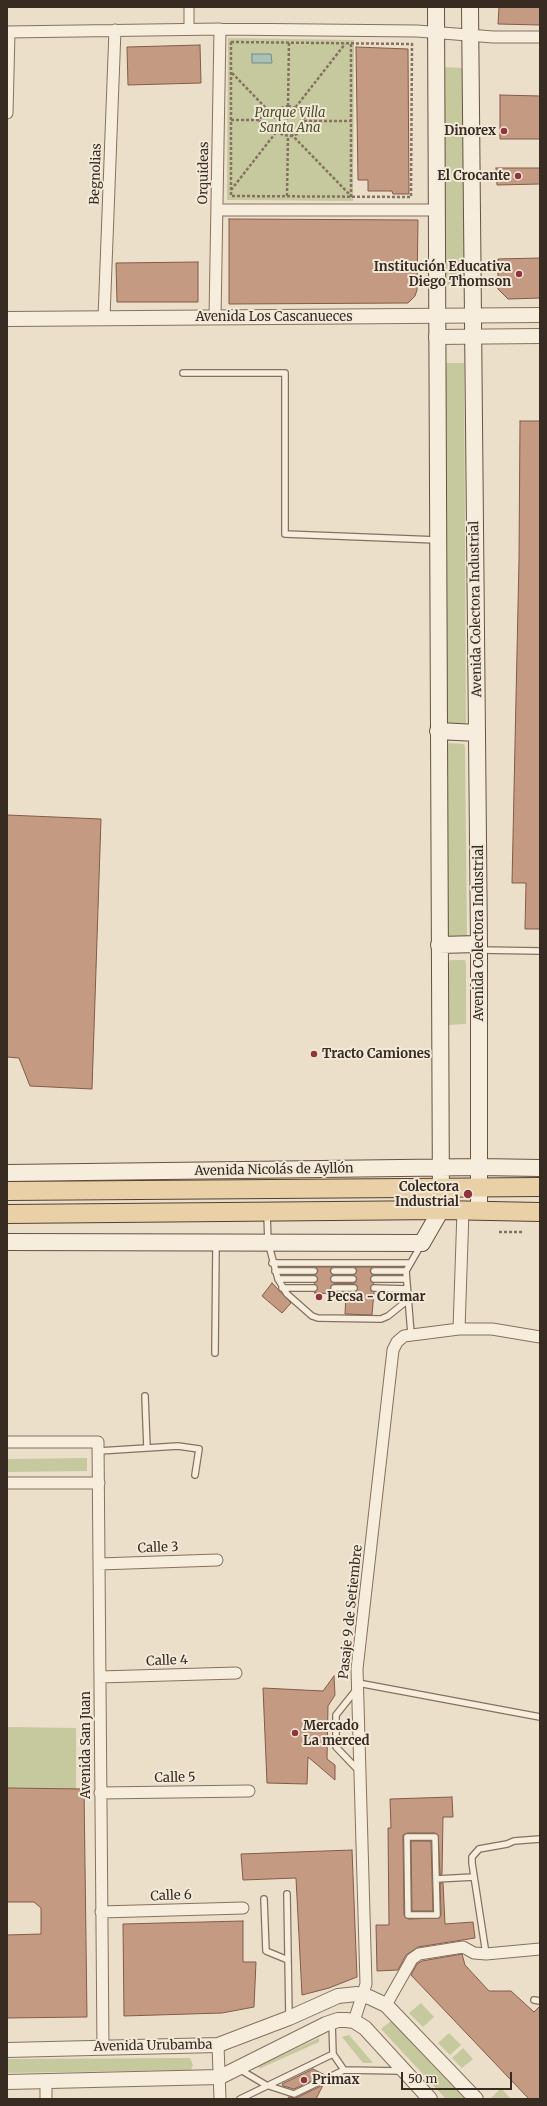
<!DOCTYPE html>
<meta charset="utf-8">
<style>
body{margin:0}
#map{position:relative;width:547px;height:2106px;overflow:hidden;background:#ebdfca;font-family:Merriweather,serif}
canvas{display:block}
.frame{position:absolute;inset:0;border:8px solid #382b22;pointer-events:none}
.scale{position:absolute;left:401px;top:2072px;width:111px;height:18px;box-sizing:border-box;border:2px solid #382b22;border-top:0;padding-left:5px;font-size:12px;line-height:14px;white-space:nowrap;color:#382b22;-webkit-text-stroke:3px #f3e9d9;paint-order:stroke}
</style>
<div id="map">
<canvas width="547" height="2106"></canvas>
<div class="frame"></div>
<div class="scale">50 m</div>
</div>
<script>
const context = document.querySelector('canvas').getContext('2d');
context.lineJoin = 'round';
function fill(path, color) { context.fillStyle = color; context.fill(path, 'evenodd'); }
const poly = rows => new Path2D(rows.map(r => 'M' + r).join(''));
function stroke(path, color, width, dash) { context.strokeStyle = color; context.lineWidth = width; context.lineCap = dash ? 'butt' : 'round'; context.setLineDash(dash || []); context.stroke(path); }
function drawText(font, color, halo, rows, align = 'center') {
  context.font = font + ' Merriweather,serif'; context.lineWidth = 4; context.setLineDash([]); context.textBaseline = 'middle'; context.strokeStyle = halo; context.fillStyle = color; for (const [text, x, y, turn = 0] of rows) {
    context.save(); context.translate(x, y); context.rotate((+turn || 0) * Math.PI / 180); context.textAlign = isNaN(turn) ? turn : align; if (halo) context.strokeText(text, 0, 0); context.fillText(text, 0, 0); context.restore();
  }
}
const green = poly([
 [228,38,354,40,353,201,227,200],
 [442,67,463,68,464,285,444,285],
 [445,363,464,363,466,725,447,728],
 [448,743,464,744,465,747,467,938,448,941,446,746],
 [450,960,465,960,466,965,466,1024,448,1025,448,963],
 [87,1458,87,1471,7,1472,7,1459],
 [7,1727,76,1728,76,1789,7,1788],
 [421,2003,434,2017,423,2027,409,2013],
 [391,2021,465,2099,446,2099,381,2029],
 [449,2033,461,2045,450,2055,438,2043],
 [349,2035,373,2063,363,2063,342,2037],
 [319,2038,319,2042,261,2068,256,2067],
 [463,2048,473,2059,462,2068,452,2058],
 [190,2058,193,2065,191,2070,8,2073,7,2072,8,2059],
 [501,2088,510,2098,492,2099,491,2098]
]);
const water = poly([
 [252,54,271,54,272,63,252,63,252,54]
]);
const building = poly([
 [499,7,540,7,540,25,498,24,499,7],
 [200,45,201,83,128,85,127,47,200,45],
 [356,47,408,49,409,194,393,194,392,191,368,191,368,180,358,180,356,47],
 [500,95,540,96,540,139,500,139,500,95],
 [496,168,540,168,540,184,497,185,496,168],
 [229,219,418,220,417,290,415,296,408,303,229,304,229,219],
 [540,258,540,298,508,299,498,289,498,259,540,258],
 [198,262,198,302,117,302,116,263,198,262],
 [520,421,540,421,540,929,525,929,526,883,512,883,519,560,520,421],
 [7,815,101,819,92,1089,30,1086,19,1058,7,1057,7,815],
 [316,1267,332,1267,330,1271,333,1275,330,1279,334,1283,355,1283,357,1279,354,1275,357,1271,355,1267,372,1267,370,1271,373,1275,370,1279,374,1284,370,1288,374,1292,372,1315,345,1314,346,1294,314,1293,318,1288,314,1284,318,1279,315,1275,318,1271,316,1267],
 [334,1284,354,1284,358,1288,354,1292,334,1292,330,1288,334,1284],
 [272,1283,291,1303,282,1313,262,1296,272,1283],
 [334,1676,335,1695,328,1706,327,1759,335,1765,335,1780,308,1757,307,1784,267,1783,263,1688,323,1691,334,1676],
 [7,1788,84,1789,87,2017,7,2018,7,1935,41,1934,41,1908,34,1902,7,1902,7,1788],
 [452,1797,453,1817,443,1817,442,1874,440,1875,438,1835,435,1833,407,1833,403,1835,404,1915,408,1919,439,1918,441,1915,440,1883,443,1883,445,1924,473,1922,475,1938,418,1947,406,1955,398,1970,377,1971,376,1925,389,1925,388,1828,391,1828,390,1799,452,1797],
 [411,1841,431,1841,433,1911,412,1911,411,1841],
 [352,1850,357,1977,329,1988,302,1995,296,1878,243,1880,241,1854,352,1850],
 [243,1921,243,1962,256,1962,254,2007,222,2013,124,2016,123,1924,243,1921],
 [462,1954,465,1965,489,1991,511,1991,534,2012,540,2006,540,2099,529,2099,411,1975,417,1964,422,1961,462,1954],
 [313,2069,325,2075,294,2089,283,2086,282,2084,313,2069],
 [323,2085,316,2099,289,2099,288,2097,296,2098,323,2085]
]);
const path = poly([
 [231,42,412,44,411,197,231,196,231,42],
 [232,73,351,196],
 [288,106,299,109,304,117,304,126,297,134,292,136,283,135,260,122,259,119,266,112,288,106],
 [288,106,289,43],
 [231,120,259,120],
 [304,121,351,121],
 [231,190,345,44],
 [287,196,288,136],
 [351,197,351,44],
 [499,1232,523,1232]
]);
const service = poly([
 [183,373,285,373,285,534,437,540],
 [479,950,540,951],
 [267,1214,268,1242,278,1279,287,1294,312,1316,318,1318,381,1319,388,1316,408,1300],
 [272,1263,410,1263],
 [275,1271,314,1271],
 [334,1271,353,1271],
 [374,1271,406,1271,421,1245],
 [406,1271,411,1334],
 [278,1279,314,1279],
 [334,1279,353,1279],
 [374,1279,406,1279],
 [282,1288,314,1288],
 [334,1288,354,1288],
 [374,1288,407,1289],
 [215,1353,216,1245],
 [145,1396,147,1448],
 [99,1451,178,1446,199,1449,195,1475],
 [358,1683,540,1717],
 [356,1690,336,1715,336,1747,359,1771],
 [436,1879,435,1837,407,1837,408,1915,437,1915,436,1879,474,1877],
 [287,1894,289,2018],
 [264,1899,266,1951,288,1960],
 [486,1954,472,1863,472,1857,479,1849,507,1844,514,1841,540,1839],
 [534,2000,540,2001],
 [332,2022,333,2054,344,2070],
 [239,2069,266,2085,294,2094,344,2070,401,2071],
 [240,2099,333,2054]
]);
const pedestrian = poly([
 [189,7,189,30]
]);
const minor = poly([
 [7,32,220,29,417,31,493,37,540,37],
 [7,113,9,32],
 [217,210,436,210],
 [215,317,220,29],
 [104,318,115,30],
 [459,1329,463,1211],
 [7,1442,98,1442,103,2048],
 [7,1483,99,1483],
 [99,1564,217,1560],
 [100,1677,236,1673],
 [100,1793,249,1791],
 [101,1912,243,1908],
 [386,2005,412,1959,419,1954,463,1947,474,1953,486,1954,540,1949],
 [354,2021,366,1984,357,1669,393,1350,397,1342,404,1336,459,1329,492,1329,540,1337],
 [218,2045,220,2099],
 [46,2082,46,2099]
]);
const tertiary = poly([
 [7,319,540,315],
 [436,337,540,336],
 [7,2050,218,2045,289,2018,338,1996,357,1994,369,1997,386,2005,476,2099],
 [7,2082,220,2077,326,2024,338,2020,346,2020,354,2021,365,2028,430,2099]
]);
const secondary = poly([
 [470,7,479,944,479,1211],
 [438,731,477,733],
 [439,945,479,944],
 [7,1173,479,1167,540,1168],
 [7,1242,422,1243,441,1210,436,7]
]);
const primary = poly([
 [7,1191,540,1187],
 [7,1214,441,1210,540,1212]
]);
const markers = [
 [504,131,4,"#8f353c"],
 [518,176,4,"#8f353c"],
 [519,274,4,"#8f353c"],
 [314,1054,4,"#8f353c"],
 [468,1194,5,"#8f353c"],
 [319,1297,4,"#8f353c"],
 [295,1733,4,"#8f353c"],
 [304,2080,4,"#8f353c"]
];
const parkNames = [
 ["Parque Villa",290,113],
 ["Santa Ana",290,128]
];
const poiNames = [
 ["Dinorex",496,131],
 ["El Crocante",510,176],
 ["Institución Educativa",511,267],
 ["Diego Thomson",511,282],
 ["Tracto Camiones",322,1054,"left"],
 ["Colectora",459,1187],
 ["Industrial",459,1202],
 ["Pecsa - Cormar",327,1297,"left"],
 ["Mercado",303,1726,"left"],
 ["La merced",303,1741,"left"],
 ["Primax",312,2080,"left"]
];
const streetNames = [
 ["Orquideas",204,173,-89],
 ["Begnolias",96,174,-88],
 ["Avenida Los Cascanueces",274,317],
 ["Avenida Colectora Industrial",476,609,-91],
 ["Avenida Colectora Industrial",479,933,-90],
 ["Avenida Nicolás de Ayllón",274,1170,-1],
 ["Calle 3",158,1548,-2],
 ["Pasaje 9 de Setiembre",351,1612,-84],
 ["Calle 4",167,1661,-2],
 ["Avenida San Juan",86,1745,-90],
 ["Calle 5",175,1778,-1],
 ["Calle 6",171,1896,-2],
 ["Avenida Urubamba",153,2046,-1]
];
fill(green, '#c6c89e');
fill(water, '#aac0b8');
stroke(water, '#718d84', 1);
fill(building, '#c59a83');
stroke(building, '#825b48', 1);
stroke(service, '#867160', 8);
stroke(pedestrian, '#867160', 11);
stroke(minor, '#867160', 13);
stroke(tertiary, '#867160', 16);
stroke(secondary, '#685343', 18);
stroke(primary, '#544033', 20);
stroke(path, '#867160', 2.5, [3, 2]);
stroke(service, '#f6eddc', 5.5);
stroke(pedestrian, '#f6eddc', 9);
stroke(minor, '#f6eddc', 11);
stroke(tertiary, '#f6eddc', 14);
stroke(secondary, '#f6eddc', 16);
stroke(primary, '#e9d0a6', 18);
for (const [x, y, r, color] of markers) { const dot = new Path2D(); dot.arc(x, y, r, 0, 2 * Math.PI); context.fillStyle = color; context.fill(dot); stroke(dot, '#f3e9d9', 1.5); }
drawText('italic 13px', '#4b522a', '#f3e9d9', parkNames);
drawText('bold 13px', '#382b22', '#f3e9d9', poiNames, 'right');
drawText('13px', '#382b22', '#f3e9d9', streetNames);
</script>
